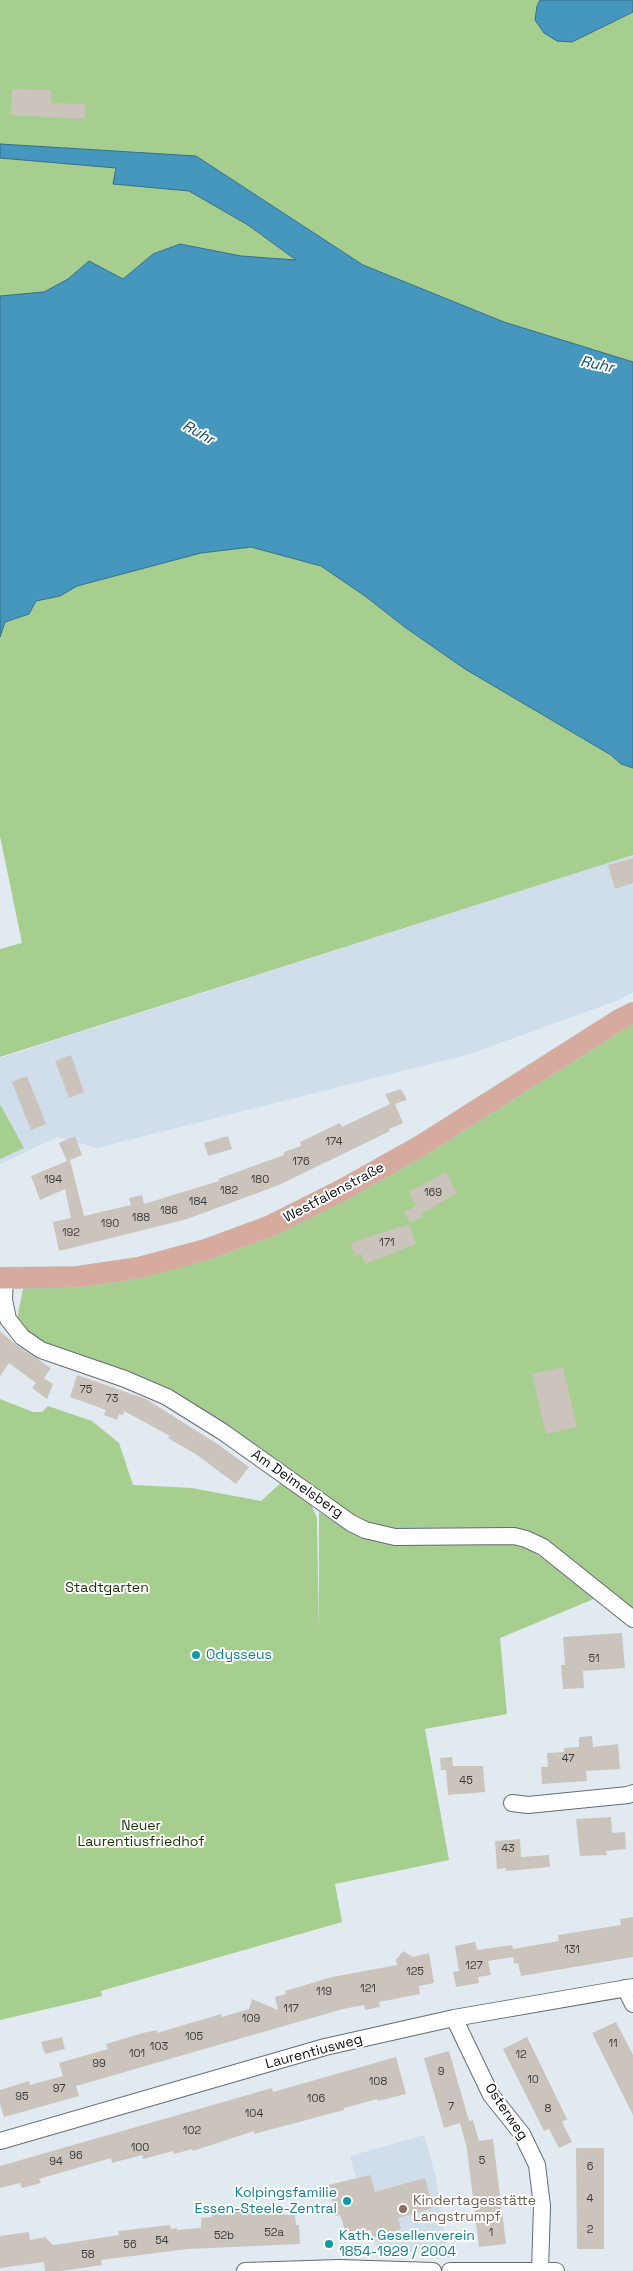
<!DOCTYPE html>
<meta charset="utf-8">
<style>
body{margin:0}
canvas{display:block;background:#e1eaf1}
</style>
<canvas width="633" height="2271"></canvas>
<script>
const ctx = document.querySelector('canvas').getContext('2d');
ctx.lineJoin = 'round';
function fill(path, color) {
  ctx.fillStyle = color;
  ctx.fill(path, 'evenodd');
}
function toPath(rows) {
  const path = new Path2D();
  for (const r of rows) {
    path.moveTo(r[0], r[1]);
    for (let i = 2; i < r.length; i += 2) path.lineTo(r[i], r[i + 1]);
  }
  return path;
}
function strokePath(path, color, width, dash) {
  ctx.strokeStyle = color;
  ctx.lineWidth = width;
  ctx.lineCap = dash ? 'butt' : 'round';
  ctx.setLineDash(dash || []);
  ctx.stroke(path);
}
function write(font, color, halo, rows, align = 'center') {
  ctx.font = font + ' "Space Grotesk",sans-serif';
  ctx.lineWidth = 4;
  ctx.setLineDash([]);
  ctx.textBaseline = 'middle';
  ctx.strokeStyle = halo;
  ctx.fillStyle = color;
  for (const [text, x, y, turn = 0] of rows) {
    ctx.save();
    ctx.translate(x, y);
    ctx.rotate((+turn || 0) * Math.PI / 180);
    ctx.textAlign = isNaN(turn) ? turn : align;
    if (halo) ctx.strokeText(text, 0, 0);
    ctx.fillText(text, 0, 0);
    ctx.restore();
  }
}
const built = toPath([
 [633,855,633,992,616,1001,470,1054,97,1148,57,1137,0,1164,0,1058],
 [424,2135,436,2177,448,2257,429,2252,377,2251,350,2156]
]);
const green = toPath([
 [0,0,540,0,537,6,572,42,633,12,633,362,504,322,363,265,196,156,0,144],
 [0,158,116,168,114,184,189,191,248,225,297,261,241,256,180,244,153,254,123,279,89,261,68,279,44,292,0,296],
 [251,547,321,566,365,596,406,628,465,669,611,755,621,764,633,768,633,855,0,1057,0,949,22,943,0,836,0,637,5,622,29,614,36,601,60,596,77,586,201,553],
 [633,1014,633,1617,545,1546,391,1530,359,1519,163,1388,113,1366,33,1343,17,1319,25,1279,77,1278,270,1227],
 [0,1104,24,1148,0,1159],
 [0,1399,33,1412,42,1412,48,1406,92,1421,119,1443,133,1485,192,1488,261,1501,285,1479,307,1495,317,1518,319,1635,319,1512,353,1533,510,1543,530,1550,601,1596,500,1638,507,1714,425,1729,449,1860,335,1884,342,1922,101,1991,102,1996,0,2020]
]);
const water = toPath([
 [540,0,633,0,633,12,572,42,557,41,544,33,535,20,537,6,540,0],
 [0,144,196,156,363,265,504,322,633,362,633,768,621,764,611,755,465,669,406,628,365,596,321,566,251,547,201,553,77,586,60,596,36,601,29,614,5,622,0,637,0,296,44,292,68,279,89,261,123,279,153,254,180,244,241,256,296,260,248,225,189,191,113,184,116,168,0,158,0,144]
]);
const building = toPath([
 [12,89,51,90,51,103,85,104,85,119,11,115],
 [633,858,633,883,615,889,608,865],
 [71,1055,84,1092,69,1098,55,1061],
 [27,1076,46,1124,31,1130,12,1082],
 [401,1089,407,1100,395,1104,403,1123,389,1129,390,1131,279,1185,187,1219,59,1251,53,1222,71,1218,65,1189,40,1200,31,1176,67,1161,59,1143,75,1136,82,1155,70,1160,84,1216,131,1205,129,1198,142,1195,144,1204,219,1181,218,1179,284,1155,284,1152,301,1146,300,1142,340,1123,342,1127,390,1104,385,1094],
 [228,1136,232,1149,208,1156,204,1143],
 [446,1172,457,1193,421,1214,422,1217,410,1223,404,1212,416,1206,409,1192],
 [409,1224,416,1244,365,1264,361,1254,355,1256,351,1243],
 [0,1331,16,1345,51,1368,44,1378,53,1384,47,1399,32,1388,36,1383,9,1363,0,1376],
 [563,1367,577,1427,546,1434,532,1374],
 [77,1375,146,1399,219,1445,249,1467,236,1484,197,1455,168,1438,170,1436,124,1411,123,1415,119,1414,117,1420,104,1415,106,1410,70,1397],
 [622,1633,625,1668,583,1671,584,1688,563,1689,561,1665,565,1665,563,1637],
 [592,1736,593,1747,618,1744,620,1769,586,1771,587,1781,542,1784,541,1767,548,1767,547,1753,564,1752,564,1748,579,1747,579,1737],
 [452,1757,453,1766,483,1766,485,1792,448,1795,446,1770,441,1770,440,1758],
 [611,1817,612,1833,625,1832,626,1849,606,1851,607,1855,580,1856,576,1819],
 [520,1839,521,1857,549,1855,550,1867,506,1871,506,1868,497,1869,495,1841],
 [633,1917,633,1957,521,1976,518,1963,514,1964,513,1957,488,1961,491,1975,478,1977,479,1983,456,1987,453,1972,459,1971,455,1946,475,1942,477,1950,512,1945,513,1949,559,1941,558,1935,621,1925,620,1919],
 [403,1951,413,1957,429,1953,434,1983,419,1986,420,1994,379,2002,380,2007,365,2010,364,2005,343,2009,76,2086,79,2096,4,2117,0,2104,0,2090,29,2081,30,2085,63,2076,59,2063,108,2049,106,2044,143,2033,157,2030,157,2033,221,2014,222,2017,249,2009,252,1999,278,2010,275,1997,286,1994,285,1991,332,1977,397,1965,396,1960],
 [616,2022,633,2055,633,2115,592,2033],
 [62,2037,65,2049,45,2054,41,2042],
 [527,2037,567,2119,562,2122,572,2142,559,2148,549,2129,544,2131,503,2049],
 [449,2051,469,2121,473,2120,479,2141,493,2139,506,2244,479,2247,467,2149,460,2123,444,2128,424,2058],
 [396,2057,406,2094,378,2101,377,2099,344,2108,344,2110,254,2134,254,2131,193,2151,192,2149,174,2154,173,2151,143,2159,142,2155,112,2163,111,2158,39,2179,41,2183,22,2188,20,2183,0,2188,0,2166,272,2088,273,2092],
 [576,2148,604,2148,604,2249,577,2249],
 [370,2175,375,2192,425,2178,433,2208,398,2218,401,2229,373,2238,371,2230,347,2237,340,2215,336,2216,328,2185],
 [284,2208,284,2215,295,2214,296,2225,299,2225,300,2244,188,2249,101,2260,102,2265,61,2271,45,2271,44,2262,0,2268,0,2236,29,2232,30,2240,45,2237,53,2245,61,2244,119,2235,118,2231,170,2225,171,2229,177,2228,177,2230,201,2228,201,2218,212,2217,212,2212]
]);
const minor = toPath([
 [5,1278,4,1300,8,1319,22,1337,41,1350,125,1379,167,1397,223,1432,351,1523,365,1530,395,1537,514,1536,526,1539,543,1547,633,1619],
 [512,1803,528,1805,628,1795,633,1793],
 [625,1988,633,2004],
 [454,2018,491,2095,522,2134,537,2165,542,2206,540,2271],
 [0,2141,325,2047,454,2018,633,1987],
 [245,2271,339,2268,433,2271],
 [450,2271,556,2271]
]);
const major = toPath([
 [0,1278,77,1277,138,1268,205,1250,270,1226,342,1190,422,1145,619,1020,633,1013]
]);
const markers = [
 [196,1655,5,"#0f9aa8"],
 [347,2201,5,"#0f9aa8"],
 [403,2209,5,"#8d6e63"],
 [329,2244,5,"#0f9aa8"]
];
const numberNames = [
 ["174",334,1142],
 ["176",301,1162],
 ["194",53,1180],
 ["180",260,1180],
 ["182",229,1191],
 ["169",433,1193],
 ["184",198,1202],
 ["186",169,1211],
 ["188",141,1218],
 ["190",110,1224],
 ["192",71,1233],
 ["171",387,1243],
 ["75",86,1390],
 ["73",112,1399],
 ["51",594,1659],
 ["47",568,1759],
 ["45",466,1781],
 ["43",508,1849],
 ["131",572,1950],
 ["127",474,1966],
 ["125",415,1972],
 ["121",368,1989],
 ["119",324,1992],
 ["117",291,2009],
 ["109",251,2019],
 ["105",194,2037],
 ["11",613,2044],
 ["103",159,2047],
 ["101",137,2054],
 ["12",521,2055],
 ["99",99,2064],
 ["9",441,2072],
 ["10",533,2080],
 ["108",378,2082],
 ["97",59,2089],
 ["95",22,2097],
 ["106",316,2099],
 ["7",451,2107],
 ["8",548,2109],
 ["104",254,2114],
 ["102",192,2131],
 ["100",140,2148],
 ["96",76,2156],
 ["5",482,2161],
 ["94",56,2162],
 ["6",590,2167],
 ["4",590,2199],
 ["2",590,2230],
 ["52a",274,2233],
 ["1",491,2233],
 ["52b",224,2236],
 ["54",162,2241],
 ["56",130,2245],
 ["58",88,2255]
];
const streetNames = [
 ["Westfalenstraße",334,1193,-28],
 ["Am Deimelsberg",297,1484,35],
 ["Laurentiusweg",314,2052,-15],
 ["Osterweg",506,2112,56]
];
const parkNames = [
 ["Stadtgarten",107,1588],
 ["Neuer",141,1826],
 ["Laurentiusfriedhof",141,1842]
];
const cultureNames = [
 ["Odysseus",206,1655],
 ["Kolpingsfamilie",337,2193,"right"],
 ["Essen-Steele-Zentral",337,2209,"right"],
 ["Kath. Gesellenverein",339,2236],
 ["1854-1929 / 2004",339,2252]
];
const educationNames = [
 ["Kindertagesstätte",413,2201],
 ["Langstrumpf",413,2217]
];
const waterNames = [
 ["Ruhr",597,365,12],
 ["Ruhr",198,433,29]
];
fill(built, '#cfdeea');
fill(green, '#a6ce8e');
fill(water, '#4597be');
strokePath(water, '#346e8a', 1);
fill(building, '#cbc4bc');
strokePath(minor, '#656d73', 18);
strokePath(major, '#c5c5c6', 22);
strokePath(minor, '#fff', 16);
strokePath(major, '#d6aa9d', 21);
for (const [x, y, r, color] of markers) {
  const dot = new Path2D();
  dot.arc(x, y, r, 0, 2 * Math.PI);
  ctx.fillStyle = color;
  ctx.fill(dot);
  strokePath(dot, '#fff', 2);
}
write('11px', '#3c3c3c', null, numberNames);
write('14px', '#0c0f11', '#fff', streetNames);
write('14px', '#1b3406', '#fff', parkNames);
write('14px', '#0d838f', '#fff', cultureNames, 'left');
write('14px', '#785e54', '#fff', educationNames, 'left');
write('italic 15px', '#094d69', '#fff', waterNames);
</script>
